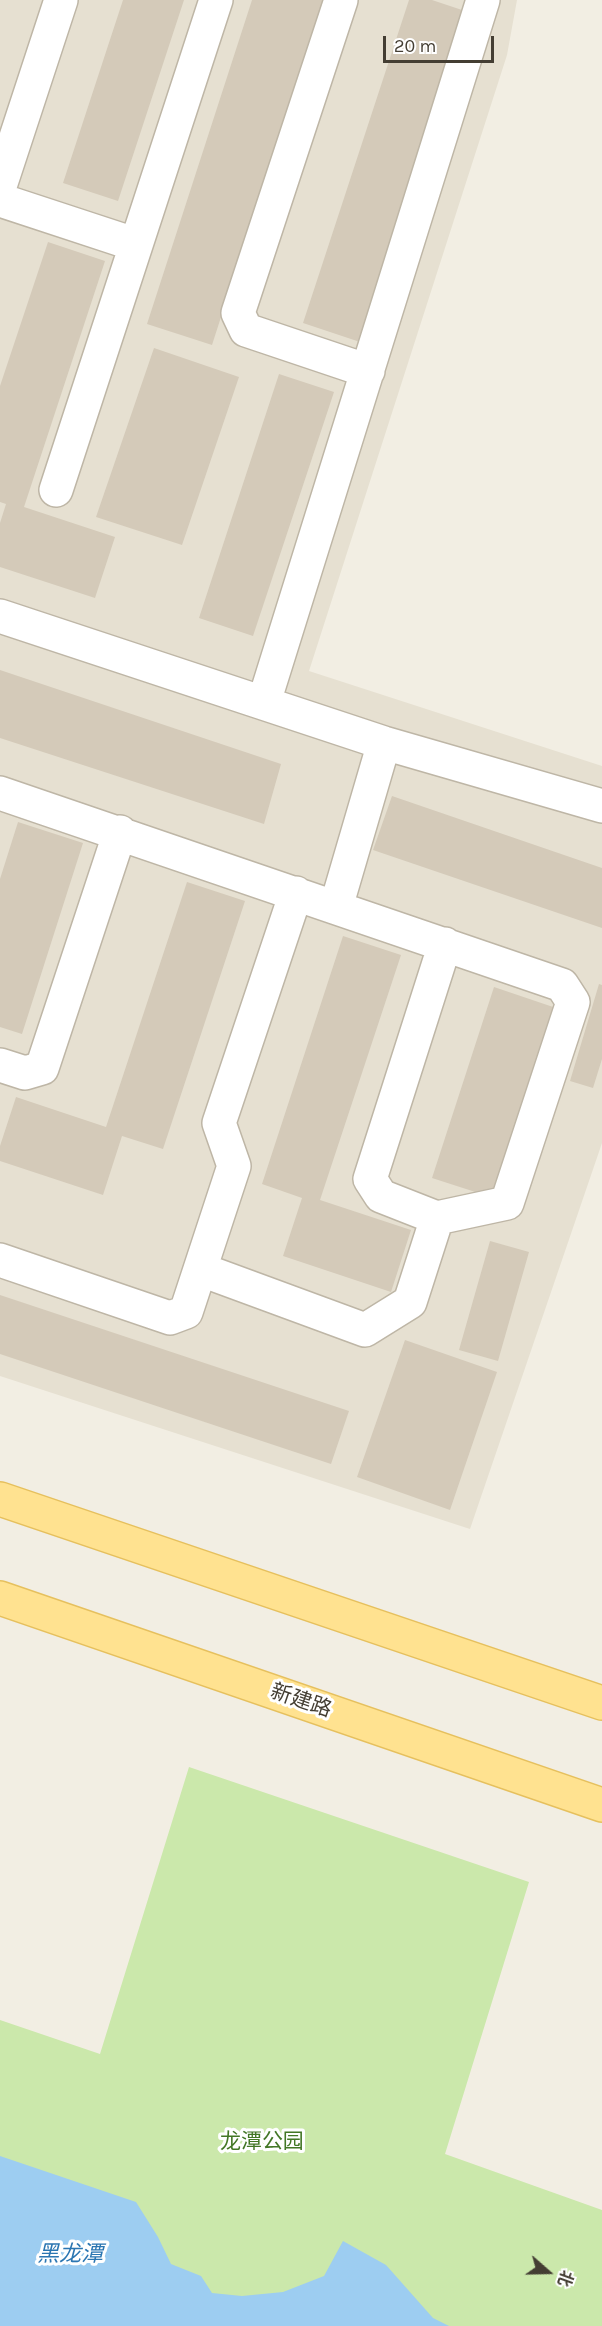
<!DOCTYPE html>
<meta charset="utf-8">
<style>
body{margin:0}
#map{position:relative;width:602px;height:2326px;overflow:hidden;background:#f2eee3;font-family:Karla,"Noto Sans SC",sans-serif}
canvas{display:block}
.north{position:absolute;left:518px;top:2242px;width:60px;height:60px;-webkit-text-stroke:4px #fff;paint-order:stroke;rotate:110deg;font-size:16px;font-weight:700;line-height:24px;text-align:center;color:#443e33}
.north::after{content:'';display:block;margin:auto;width:21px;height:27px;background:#443e33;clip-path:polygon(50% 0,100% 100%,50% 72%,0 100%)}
.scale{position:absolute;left:383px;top:36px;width:111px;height:27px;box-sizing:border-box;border:3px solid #443e33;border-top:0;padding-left:8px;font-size:18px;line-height:21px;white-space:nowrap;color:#443e33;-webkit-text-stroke:4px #fff;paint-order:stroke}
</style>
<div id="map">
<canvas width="602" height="2326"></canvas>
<div class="north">北</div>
<div class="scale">20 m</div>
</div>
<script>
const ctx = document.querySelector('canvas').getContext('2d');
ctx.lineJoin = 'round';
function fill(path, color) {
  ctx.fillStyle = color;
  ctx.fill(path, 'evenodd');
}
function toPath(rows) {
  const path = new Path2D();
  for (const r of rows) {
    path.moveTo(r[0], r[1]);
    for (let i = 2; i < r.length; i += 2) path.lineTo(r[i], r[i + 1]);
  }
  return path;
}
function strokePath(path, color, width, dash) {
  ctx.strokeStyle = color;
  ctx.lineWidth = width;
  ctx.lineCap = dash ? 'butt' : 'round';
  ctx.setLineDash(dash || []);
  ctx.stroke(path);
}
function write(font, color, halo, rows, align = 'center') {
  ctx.font = font + ' Karla,"Noto Sans SC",sans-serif';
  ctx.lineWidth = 6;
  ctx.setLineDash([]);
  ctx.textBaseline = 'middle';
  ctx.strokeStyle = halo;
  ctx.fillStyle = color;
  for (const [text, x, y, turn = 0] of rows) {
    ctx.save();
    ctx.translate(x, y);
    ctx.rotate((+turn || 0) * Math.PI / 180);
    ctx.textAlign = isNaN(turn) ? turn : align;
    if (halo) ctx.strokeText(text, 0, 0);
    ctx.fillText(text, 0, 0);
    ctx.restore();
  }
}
const residential = toPath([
 [0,0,517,0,507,55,309,671,602,766,602,1143,470,1529,0,1376]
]);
const green = toPath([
 [189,1767,529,1882,445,2154,602,2210,602,2326,0,2326,0,2020,100,2054]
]);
const water = toPath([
 [0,2156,136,2202,158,2237,171,2264,201,2276,212,2293,242,2296,283,2292,324,2276,343,2241,386,2265,433,2318,449,2326,0,2326]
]);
const building = toPath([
 [123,0,184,0,118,201,63,183],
 [252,0,323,0,212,345,147,324],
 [409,0,432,0,468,12,360,342,303,323],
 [48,242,105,261,24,507,115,537,95,598,0,567,0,523,6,504,0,502,0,386],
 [154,348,239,377,182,545,96,517],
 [279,374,334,392,253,636,199,618],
 [0,670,281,764,264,824,0,738],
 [392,796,602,868,602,928,373,850],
 [18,822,83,843,22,1034,0,1027,0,879],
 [187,882,245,901,163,1149,122,1136,103,1195,0,1161,0,1146,16,1097,106,1127],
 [343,936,401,955,320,1200,411,1230,391,1292,283,1256,302,1198,262,1184],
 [599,984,602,985,602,1059,593,1088,570,1081],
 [494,987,559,1009,497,1199,432,1178],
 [490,1241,529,1252,498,1361,459,1350],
 [0,1295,349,1411,331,1464,0,1354],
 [405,1340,497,1372,450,1510,357,1477]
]);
const minor = toPath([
 [341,0,238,313,246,330,368,371],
 [0,186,61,0],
 [0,200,134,244],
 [56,490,216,0],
 [0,616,384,743,602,806],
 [264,702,483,0],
 [0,793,562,985,573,1002,507,1203,437,1218,410,1302,365,1330,202,1270],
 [336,907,384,743],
 [0,1065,25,1073,42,1068,120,832],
 [437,1218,381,1196,370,1179,445,944],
 [0,1260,170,1318,186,1312,234,1166,219,1123,296,893]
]);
const major = toPath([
 [0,1499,602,1703],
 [0,1598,602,1805]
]);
const streetNames = [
 ["新建路",301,1701,19]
];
const parkNames = [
 ["龙潭公园",262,2142]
];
const waterNames = [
 ["黑龙潭",70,2255]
];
fill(residential, '#e6e0d1');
fill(green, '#cbe8ab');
fill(water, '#9dcdf1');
fill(building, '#d4cab9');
strokePath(minor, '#beb6a6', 36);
strokePath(major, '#e6c05e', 36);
strokePath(minor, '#fff', 33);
strokePath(major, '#ffe290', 33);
write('21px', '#443e33', '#fff', streetNames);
write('21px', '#437726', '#fff', parkNames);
write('italic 22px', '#2b76b2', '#fff', waterNames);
</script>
